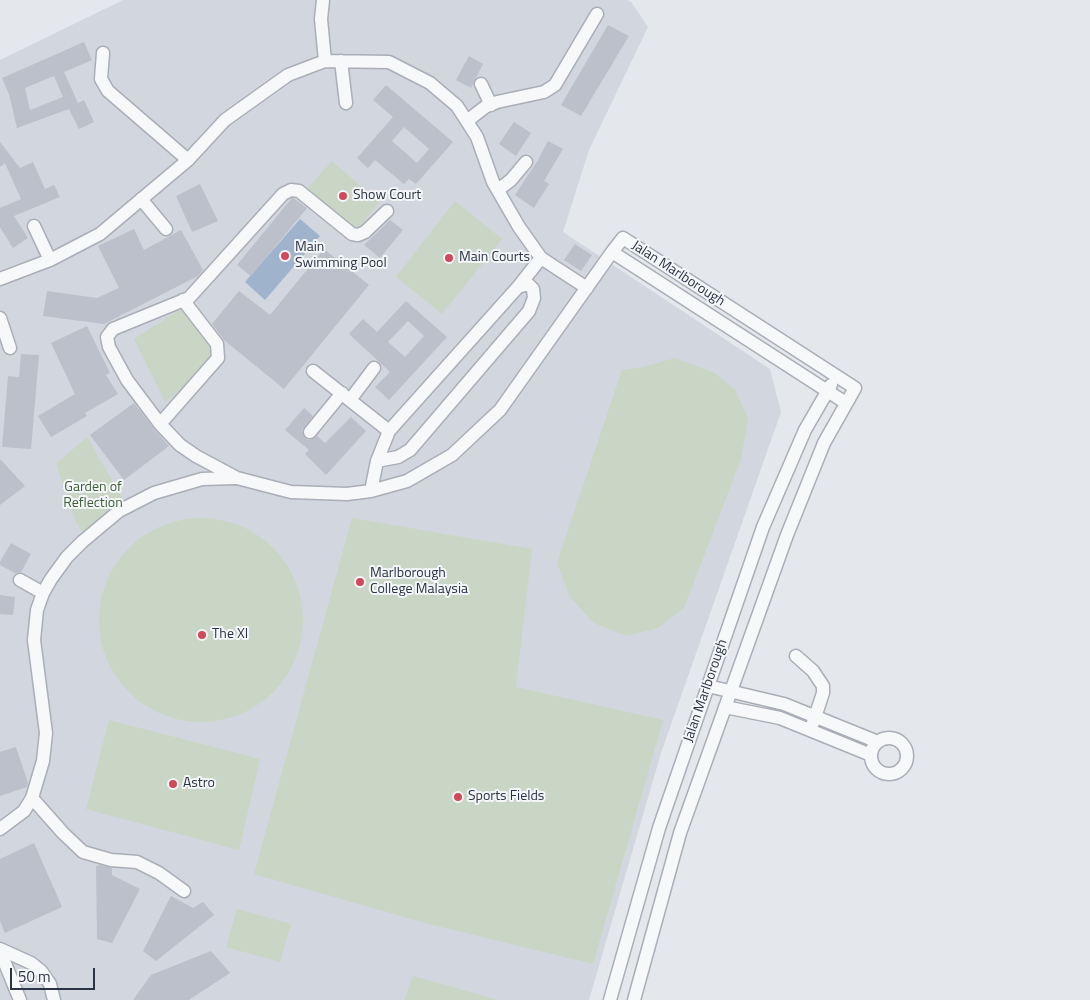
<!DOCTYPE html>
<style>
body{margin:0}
#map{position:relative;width:1090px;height:1000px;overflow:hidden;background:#e4e7ec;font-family:"Titillium Web",sans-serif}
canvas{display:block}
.scale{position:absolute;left:10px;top:968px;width:85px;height:22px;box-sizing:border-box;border:2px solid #2b3445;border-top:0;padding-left:6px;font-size:15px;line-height:18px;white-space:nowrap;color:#2b3445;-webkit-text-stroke:4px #f4f6f9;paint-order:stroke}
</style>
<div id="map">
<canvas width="1090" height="1000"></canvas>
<div class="scale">50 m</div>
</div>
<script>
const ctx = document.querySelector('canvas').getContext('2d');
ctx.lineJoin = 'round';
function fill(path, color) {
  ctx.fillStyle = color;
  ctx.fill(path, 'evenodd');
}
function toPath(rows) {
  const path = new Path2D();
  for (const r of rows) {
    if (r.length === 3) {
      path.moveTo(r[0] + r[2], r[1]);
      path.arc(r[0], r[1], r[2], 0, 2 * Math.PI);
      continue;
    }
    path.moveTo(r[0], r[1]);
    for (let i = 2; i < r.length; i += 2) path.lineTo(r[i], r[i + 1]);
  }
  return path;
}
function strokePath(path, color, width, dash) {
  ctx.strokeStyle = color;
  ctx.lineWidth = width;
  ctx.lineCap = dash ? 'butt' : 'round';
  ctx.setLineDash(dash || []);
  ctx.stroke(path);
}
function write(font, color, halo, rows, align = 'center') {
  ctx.font = font + ' "Titillium Web",sans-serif';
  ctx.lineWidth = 4;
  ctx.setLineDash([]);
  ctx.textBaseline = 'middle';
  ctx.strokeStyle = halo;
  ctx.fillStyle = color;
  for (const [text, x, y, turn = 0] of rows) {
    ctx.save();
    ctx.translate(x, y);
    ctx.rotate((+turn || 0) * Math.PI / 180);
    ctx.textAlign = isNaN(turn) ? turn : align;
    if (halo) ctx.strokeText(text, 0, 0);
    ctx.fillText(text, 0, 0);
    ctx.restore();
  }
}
const built = toPath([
 [123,0,627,0,632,3,648,27,589,150,563,232,770,369,781,412,661,753,589,1000,0,1000,0,60]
]);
const green = toPath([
 [332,161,379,202,357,230,306,190],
 [455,201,502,239,442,314,396,277],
 [187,305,222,356,165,402,134,339],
 [675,358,715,373,735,390,748,418,741,459,684,608,658,628,626,636,594,623,570,597,557,563,622,370,643,367],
 [87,437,125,503,84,535,76,522,56,464],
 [201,620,102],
 [352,518,532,549,516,687,663,720,593,964,429,924,254,874],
 [109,720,260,759,239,850,86,809],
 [237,909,291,924,280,962,226,947],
 [413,976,499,1000,404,1000]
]);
const water = toPath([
 [300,219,320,236,265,300,245,282]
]);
const building = toPath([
 [608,25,629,36,581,116,561,105],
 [84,42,92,60,64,72,78,103,84,100,94,122,79,129,69,109,17,128,9,94,2,78],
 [54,76,63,97,30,110,25,88],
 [469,56,483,64,471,88,456,80],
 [386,85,453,142,416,184,409,179,404,184,375,160,368,168,357,158,393,117,373,100],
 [404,127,429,149,417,163,392,141],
 [514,122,531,133,516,156,499,144],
 [548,141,563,149,544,181,549,184,534,208,515,195,538,160],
 [0,142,20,168,33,162,45,189,54,185,60,197,14,216,28,238,13,248,0,227,0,208,21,199,5,163,0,167],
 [200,184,218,221,192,232,176,196],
 [293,198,307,208,251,276,237,265,291,199],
 [390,220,403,230,380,258,364,245],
 [134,229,144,250,181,230,203,270,198,276,104,324,43,316,47,291,97,298,119,288,98,246],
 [575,244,592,255,581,271,564,260],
 [324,249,369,285,284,389,224,340,212,324,239,291,270,315],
 [406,301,447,337,389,400,375,387,390,372,349,334,363,319,377,332],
 [408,321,424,336,405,357,388,342],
 [87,326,110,373,106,375,118,394,85,413,87,416,51,437,38,416,75,394,51,343],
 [21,354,39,355,31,449,2,447,8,376,19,377],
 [134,403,154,429,169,446,124,480,90,435],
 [304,408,313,416,302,430,303,435,308,440,313,439,317,436,325,443,351,417,366,431,326,475,305,454,309,450,285,430],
 [0,459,25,486,0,505],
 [11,543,31,554,21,572,15,573,0,565,0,562],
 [0,595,15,597,13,615,0,614],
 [16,747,28,783,27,787,0,796,0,752],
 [34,843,62,907,5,933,0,921,0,859],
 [100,865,112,868,112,875,140,889,112,943,97,939,96,866],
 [171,896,193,908,203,902,214,915,156,961,143,951],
 [211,951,230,973,189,1000,133,1000,151,975]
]);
const minor = toPath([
 [323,0,321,19,325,61],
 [103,53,101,79,108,91,188,160],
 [341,61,346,103],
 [481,84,491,105],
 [467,121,485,107,497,102,544,92,555,85,597,14],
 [498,190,511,180,526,162],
 [141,199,166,229],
 [387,211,365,232,358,235,352,234,299,191,291,190,283,194,189,298,113,329,107,337,109,347,127,380,160,424,180,445,196,456,237,478,291,492,347,494,371,491,407,481,452,455,500,410,612,252],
 [34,226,50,260],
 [0,279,50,260,100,234,188,160,225,120,288,75,325,61,389,62,430,83,457,106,477,137,493,182,519,227,541,258,587,288],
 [0,318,10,348],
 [313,371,389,431],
 [350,400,374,368],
 [160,424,218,358,217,344,183,300],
 [310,432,342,393],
 [377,461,398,457,410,450,529,311,534,298,533,289,528,284,518,287],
 [371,491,377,461,389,431,518,287,541,258],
 [20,580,43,593],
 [796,656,813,671,823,686,823,693,813,723],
 [708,686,784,704,878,742],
 [725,707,780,718,871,755],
 [889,756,18],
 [32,798,63,833,83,852,111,860,137,862,159,873,184,891],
 [0,829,24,811,32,798,43,761,46,733,34,640,37,610,43,593,51,579,67,557,82,542,119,511,154,493,202,479,236,478],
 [0,949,31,963,41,971,50,984,54,1000],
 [0,951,20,1000],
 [610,1000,659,828,763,527,805,430,831,385],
 [634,1000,680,833,787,535,824,443,855,388,623,238,612,252,846,403]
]);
const markers = [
 [343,196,5,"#d1495b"],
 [285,256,5,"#d1495b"],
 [449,258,5,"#d1495b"],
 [360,582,5,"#d1495b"],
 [202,635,5,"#d1495b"],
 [173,784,5,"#d1495b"],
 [458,797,5,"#d1495b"]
];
const poiNames = [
 ["Show Court",353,196],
 ["Main",295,248],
 ["Swimming Pool",295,264],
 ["Main Courts",459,258],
 ["Marlborough",370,574],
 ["College Malaysia",370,590],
 ["The XI",212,635],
 ["Astro",183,784],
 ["Sports Fields",468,797]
];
const streetNames = [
 ["Jalan Marlborough",678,274,33],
 ["Jalan Marlborough",706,691,-71]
];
const parkNames = [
 ["Garden of",93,488],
 ["Reflection",93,504]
];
fill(built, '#d2d6de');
fill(green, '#c9d6c5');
fill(water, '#9fb4cc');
fill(building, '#bbc0ca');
strokePath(minor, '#a9aeb7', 15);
strokePath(minor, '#f7f8fa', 12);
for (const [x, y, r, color] of markers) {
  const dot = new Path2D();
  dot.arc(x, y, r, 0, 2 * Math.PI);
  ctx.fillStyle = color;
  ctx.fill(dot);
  strokePath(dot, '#f4f6f9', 2);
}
write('14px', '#2b3445', '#f4f6f9', poiNames, 'left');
write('14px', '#2b3445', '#f4f6f9', streetNames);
write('14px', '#3f6138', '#f4f6f9', parkNames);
</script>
